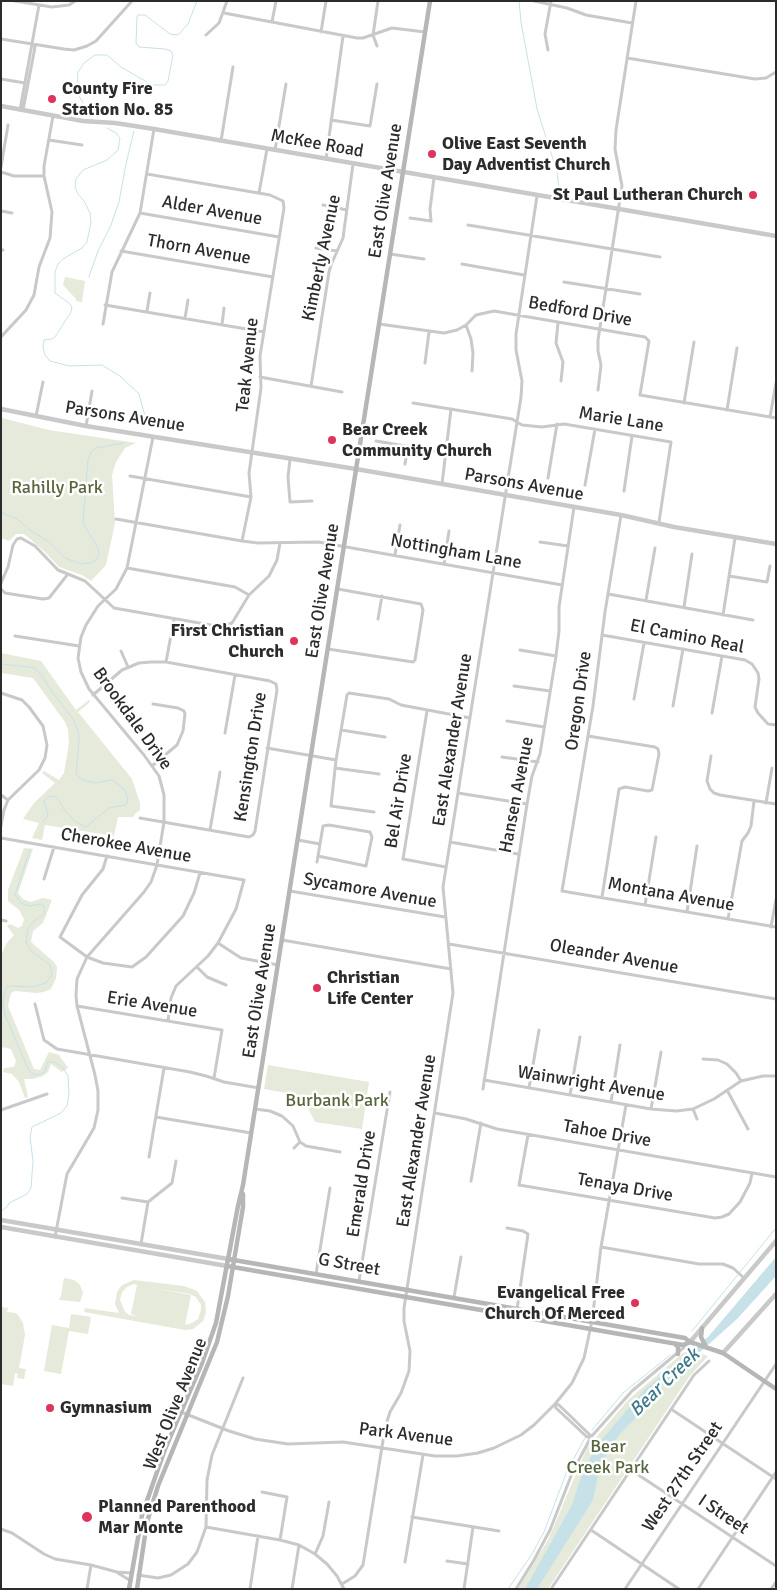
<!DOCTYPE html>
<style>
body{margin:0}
#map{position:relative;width:777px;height:1590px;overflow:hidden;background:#fff;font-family:Signika,sans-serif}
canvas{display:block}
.frame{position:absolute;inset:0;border:2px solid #2c2c2c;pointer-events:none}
</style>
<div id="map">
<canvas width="777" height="1590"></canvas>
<div class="frame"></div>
</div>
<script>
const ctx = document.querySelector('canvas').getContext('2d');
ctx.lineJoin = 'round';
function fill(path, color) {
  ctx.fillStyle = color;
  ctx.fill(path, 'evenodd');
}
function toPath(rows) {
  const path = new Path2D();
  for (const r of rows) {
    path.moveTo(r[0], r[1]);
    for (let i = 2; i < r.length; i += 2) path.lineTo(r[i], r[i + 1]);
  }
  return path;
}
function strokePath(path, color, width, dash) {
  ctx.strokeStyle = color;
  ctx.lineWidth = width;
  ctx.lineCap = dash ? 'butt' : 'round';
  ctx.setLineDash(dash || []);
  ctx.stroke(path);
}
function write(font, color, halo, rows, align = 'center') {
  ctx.font = font + ' Signika,sans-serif';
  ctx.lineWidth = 5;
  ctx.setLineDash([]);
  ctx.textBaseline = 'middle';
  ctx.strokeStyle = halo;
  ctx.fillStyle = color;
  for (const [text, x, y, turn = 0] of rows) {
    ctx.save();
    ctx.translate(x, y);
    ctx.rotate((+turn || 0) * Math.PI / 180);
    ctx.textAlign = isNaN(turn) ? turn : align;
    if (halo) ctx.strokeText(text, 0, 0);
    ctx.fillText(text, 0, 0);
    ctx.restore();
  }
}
const green = toPath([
 [65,277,85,281,82,302,76,301,76,299,63,285],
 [2,418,49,430,136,443,125,448,116,462,112,475,115,523,106,565,91,581,82,575,59,567,44,551,24,534,16,534,9,541,1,538],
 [1,653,41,661,76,710,89,700,90,702,78,712,132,779,140,803,140,810,135,814,133,817,118,817,114,836,45,825,42,840,32,838,39,823,23,819,34,803,55,783,42,773,44,771,59,780,64,773,69,743,68,729,65,722,33,678,1,673],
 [24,848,33,849,18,893,23,899,31,902,43,898,52,900,43,923,33,931,31,942,54,962,57,967,56,978,51,989,44,992,37,993,15,991,11,993,8,1006,34,1069,40,1070,49,1052,59,1055,68,1068,62,1072,51,1064,48,1072,43,1076,33,1079,24,1079,28,1097,25,1098,19,1082,12,1074,3,1072,4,1068,14,1067,16,1061,11,1049,1,1047,1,956,6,944,14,935,7,926,10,924,18,928,22,926,24,919,19,910,8,901,8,890],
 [268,1065,369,1082,362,1129,315,1122,305,1102,287,1093,264,1089],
 [64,1278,74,1280,80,1285,83,1293,80,1302,59,1300,61,1296],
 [134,1280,184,1286,197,1291,205,1302,206,1312,203,1321,193,1329,185,1330,84,1312,85,1308,119,1313,115,1304,117,1292,122,1285],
 [134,1284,137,1285,131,1314,137,1316,129,1315,125,1312,120,1300,122,1292,127,1287],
 [152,1288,190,1294,196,1297,201,1305,201,1310,198,1319,192,1323,185,1325,191,1295],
 [1,1307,8,1308,7,1312,16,1313,18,1315,23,1323,25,1335,19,1368,26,1369,24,1379,17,1378,18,1374,15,1373,13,1386,1,1384],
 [71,1314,91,1317,88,1334,69,1331,61,1374,44,1371,52,1325,69,1328],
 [690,1350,708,1356,689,1377,548,1589,518,1589,548,1540,587,1448,629,1399,683,1353]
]);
const water = toPath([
 [776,1257,776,1276,737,1319,661,1387,641,1412,619,1435,600,1466,593,1500,537,1589,525,1589,572,1505,583,1471,598,1444,645,1389,708,1337]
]);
const stream = toPath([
 [519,1,521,22,537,109,557,172,560,197],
 [91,115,77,93,78,72,84,63,95,55,107,55,121,67,152,85,165,85,168,81,173,55,171,51,165,49,139,47,136,43,137,17,138,15,145,15,170,34,178,35,188,24,197,1],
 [107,128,116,133,120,138,118,150,107,160,83,170,76,179,75,187,78,194,84,201,90,213,91,222,87,242,82,248,63,259,58,264,55,272,55,293,69,303,72,307,71,312,55,337,52,339,44,340,43,347,45,355,50,361,69,366,102,365,120,376,139,394,146,420,144,427],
 [89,277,98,251,111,225,119,202,126,164,134,131],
 [1,512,17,519,30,530,49,542,65,558,81,564,91,563,97,559,99,555,98,548,83,523,88,460,91,452,96,448,124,443],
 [1,664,29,667,34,668,40,673,53,693,73,719,78,730,79,739,76,774,83,780,95,783,112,780,125,790,128,799,126,805,109,808,86,827,77,823,65,811,57,797,49,796,44,801,48,815,43,822],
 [1,1211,7,1207,9,1203,27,1194,31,1188,33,1161,30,1137,32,1127,61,1113,67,1106,69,1094,68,1076,63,1068,54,1062,48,1062,44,1073,35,1075,29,1071,5,1015,3,1002,5,990,7,986,33,987,46,983,52,975,50,965,31,951,26,942,28,928,34,921,44,914,44,906,40,904,29,906,21,903,15,895,30,849],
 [692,1331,776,1228],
 [592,1430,623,1393,670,1355],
 [508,1589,532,1554,544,1532,567,1471,585,1438]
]);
const minor = toPath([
 [15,1,52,7,69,5,75,1],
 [534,1,567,8,586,15,632,23],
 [224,13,357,38,363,38,392,28,425,32],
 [272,22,276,1],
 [321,32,326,1],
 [206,35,219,23,227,1],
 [1,39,64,49,74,50,87,46,96,41,132,1],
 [377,46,373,35,378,1],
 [548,50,545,34,551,1],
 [627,58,755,79,766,78,776,72],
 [1,79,25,83],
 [20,110,39,5],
 [23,110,35,47,33,45],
 [331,120,370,126,377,84],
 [49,140,82,145],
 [221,141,233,67],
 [275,150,286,84],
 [326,159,343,36],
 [1,167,8,125],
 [1,172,14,176,44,176],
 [147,174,270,195,283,201,284,208,260,356,261,388,249,473,251,497,242,541],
 [259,193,267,149],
 [323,205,347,210],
 [1,211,12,213],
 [140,213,279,237],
 [410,218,431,221,430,209,434,178],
 [468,225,660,257],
 [316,248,337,251],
 [1,249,3,250],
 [121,251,273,277],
 [390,254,424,259],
 [462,264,524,275],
 [564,282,640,294],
 [105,305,264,332],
 [147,311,150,293],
 [185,318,188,300],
 [558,323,556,343,563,362,561,381],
 [103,324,112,272,140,213,154,129],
 [379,324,444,333,457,330,466,325,476,315,494,311,645,337,649,341,640,395,776,418],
 [222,325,224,308],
 [466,325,471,339,473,353,472,371],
 [1,337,26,310,34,295,39,267,50,238,52,212,44,176,44,166,53,116],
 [425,363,429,332],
 [260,377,342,392],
 [311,386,329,272,331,265,343,238,353,164],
 [598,390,601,365,598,351,598,340,622,186,615,149,616,130,636,1],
 [413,403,512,419,522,425,542,427,564,424,671,442,659,522],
 [684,403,694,342],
 [727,410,737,348],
 [36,416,43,382],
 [770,417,776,383],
 [86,426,92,391],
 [376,441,446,453],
 [290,459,288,477,290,502,312,501],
 [405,464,408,446],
 [130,476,251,497],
 [548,478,557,424],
 [442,484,451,409],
 [585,485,595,429],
 [624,491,632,436],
 [621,515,605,612,593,706,562,891,776,927],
 [116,519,242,541,258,543,318,542,562,585],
 [540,542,568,546],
 [395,555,400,525],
 [444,564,449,531],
 [127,568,235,587,249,595],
 [729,576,767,582,770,566],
 [1,583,8,567,13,545,17,539,21,538,35,546,58,570,85,581,114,608,222,627,232,623,249,595,269,576,277,560,280,543],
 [1,589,5,593,43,599,49,598,68,574],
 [608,594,753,620],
 [646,600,655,548],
 [684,607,692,554],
 [723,615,735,538],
 [378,619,382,596],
 [602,635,745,660,752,664,758,673,759,679,755,707,758,713,768,724,776,725],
 [15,636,79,646],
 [328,649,413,662,415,660,423,610,421,604,338,589],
 [520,650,556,656],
 [121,651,128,667],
 [166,662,174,619],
 [514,686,550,691],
 [1,693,22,700,29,707,43,726,47,745,45,758,39,770,8,800,4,810,1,826],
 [93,695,122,670,139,663,151,662,166,662,270,681,276,684,277,690,255,831,253,835,249,837,140,818],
 [634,699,644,643],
 [673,706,683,649],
 [427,711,403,859,446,867],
 [712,713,722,656],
 [507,721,544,727],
 [341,730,385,737],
 [225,733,235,675],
 [588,736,655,747,658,749,659,754,652,790,648,791,625,787,619,789,602,897],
 [267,748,336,760],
 [711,756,707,781,710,789,714,793,720,795,776,804],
 [502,757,538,762],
 [152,766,177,745,183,731,185,714,184,711,178,708,153,704],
 [335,768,379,774],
 [458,793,527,804],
 [1,795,8,800],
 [766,803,772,768],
 [374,812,331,806,336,760,347,695,349,693,389,699,401,705,470,718],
 [210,830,220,772],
 [1,838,244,880,236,909,218,943,208,956,176,986,171,998,168,1021],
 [298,840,320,844],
 [450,842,518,854],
 [107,856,103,869,82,895,60,937,87,957,103,963,132,967,146,957,183,916,194,893,200,873],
 [317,862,323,826,329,825,370,832,372,837,366,866,318,856],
 [44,879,54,847],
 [290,891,445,917],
 [645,905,656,837],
 [687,912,697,846],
 [728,919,742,841,748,833,751,826,754,801],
 [1,920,6,921],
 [771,927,776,899],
 [282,940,451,969],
 [218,943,241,958,278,965],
 [449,944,776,999],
 [197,967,207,977,226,985],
 [35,1004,44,1040,57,1049,190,1072,206,1076,224,1082,259,1088],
 [77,1006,222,1030,214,1078],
 [703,1059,718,1060,727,1064,736,1073,741,1081],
 [484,1080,651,1109,676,1111,693,1109,714,1099,741,1081,763,1076,776,1076],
 [529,1088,539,1030],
 [483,1089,527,804,532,776,540,754,556,656,559,631,559,607,574,507],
 [727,1090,748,1129],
 [570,1095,580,1037],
 [611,1102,620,1045],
 [255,1109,270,1111,282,1116,293,1126,300,1142,306,1146,340,1152],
 [651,1109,661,1052],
 [693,1109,697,1119],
 [1,1110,47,1094],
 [435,1113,466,1119,497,1129,776,1177],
 [156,1117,251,1133],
 [528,1135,519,1185,715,1218,722,1217,729,1214,740,1202,750,1183,752,1173],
 [294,1148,300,1142],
 [149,1157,164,1068],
 [471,1181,481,1123],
 [122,1198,148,1202,172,1183,176,1161],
 [507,1228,523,1231,528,1234,516,1316],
 [55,1237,67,1174,94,1128,98,1110,98,1091,95,1075,77,1006,76,995,77,979,87,957,144,892,151,882,157,865,164,822,164,795,159,776,144,755,89,689,81,672,78,658,81,637,86,625,98,606,116,589,127,568,153,437],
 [141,1244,148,1202],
 [601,1247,699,1264,723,1264,733,1268,744,1278],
 [316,1274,330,1188],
 [359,1281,390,1092],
 [454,1297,461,1257],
 [555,1404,559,1405,591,1436],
 [555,1406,556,1408,587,1437,591,1437],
 [671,1409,776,1479],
 [181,1412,229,1431,255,1439,288,1444,343,1442,435,1456,457,1456,478,1453,494,1448,521,1435,534,1425,555,1404,572,1383,584,1358,592,1321,601,1247,626,1105],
 [631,1470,776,1566],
 [262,1492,287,1497,280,1540],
 [412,1517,499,1531],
 [206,1527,280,1540,299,1545,315,1554,327,1564,337,1576,344,1589],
 [1,1529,12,1533,44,1554,55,1559,91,1565,117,1572,132,1573],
 [591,1530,679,1589],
 [315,1554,323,1536,329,1502],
 [447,1561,468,1564],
 [405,1562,423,1455],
 [118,1573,131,1581],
 [138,1575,158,1578,171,1575,188,1564,197,1552,206,1527,207,1480,212,1455,243,1378],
 [342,1584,355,1576,363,1565,385,1428,390,1412,401,1393,409,1371,410,1351,404,1321,404,1308,453,993,443,887,521,397,522,381,516,350,516,334,537,196],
 [87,1589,91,1565],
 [250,1589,258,1536],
 [292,1589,299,1545],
 [464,1589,473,1527],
 [516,1589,534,1560,550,1530,573,1471,591,1437,632,1391,688,1344],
 [551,1589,694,1375,709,1361],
 [625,1589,776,1364],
 [698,1589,776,1472],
 [771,1589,776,1582]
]);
const tertiary = toPath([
 [1,106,83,121,115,123,154,129,776,236],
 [1,409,86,426,356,469,621,515,674,527,776,544],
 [1,1220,228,1259],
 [1,1227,227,1266],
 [690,1342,776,1241],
 [723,1353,776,1294]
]);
const secondary = toPath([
 [228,1259,685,1338,690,1342,723,1353,776,1389],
 [227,1266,683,1345,690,1342],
 [702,1328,701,1337,705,1345],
 [675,1344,678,1347,678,1354],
 [129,1589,142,1515,165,1449,202,1363,216,1323,238,1206,243,1185,430,1],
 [137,1589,147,1522,158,1486,217,1342,228,1296,243,1207,243,1194]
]);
const markers = [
 [52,99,5,"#de345b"],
 [432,154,5,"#de345b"],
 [753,195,5,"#de345b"],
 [332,440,5,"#de345b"],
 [294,641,5,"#de345b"],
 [317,988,5,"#de345b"],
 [635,1303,5,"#de345b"],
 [50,1408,5,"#de345b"],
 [87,1517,6,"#de345b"]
];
const poiNames = [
 ["County Fire",62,89],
 ["Station No. 85",62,110],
 ["Olive East Seventh",442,144],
 ["Day Adventist Church",442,165],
 ["St Paul Lutheran Church",743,195,"right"],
 ["Bear Creek",342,430],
 ["Community Church",342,451],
 ["First Christian",284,631,"right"],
 ["Church",284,652,"right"],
 ["Christian",327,978],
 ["Life Center",327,999],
 ["Evangelical Free",625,1293,"right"],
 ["Church Of Merced",625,1314,"right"],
 ["Gymnasium",60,1408],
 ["Planned Parenthood",98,1507],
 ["Mar Monte",98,1528]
];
const streetNames = [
 ["McKee Road",317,144,10],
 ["East Olive Avenue",386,191,-81],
 ["Alder Avenue",212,211,10],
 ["Thorn Avenue",199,250,10],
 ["Kimberly Avenue",322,258,-78],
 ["Bedford Drive",580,312,10],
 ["Teak Avenue",248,365,-84],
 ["Parsons Avenue",125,417,9],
 ["Marie Lane",621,420,9],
 ["Parsons Avenue",524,485,10],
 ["Nottingham Lane",456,552,10],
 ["East Olive Avenue",323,591,-81],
 ["El Camino Real",687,637,11],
 ["Oregon Drive",579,701,-82],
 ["Brookdale Drive",132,719,54],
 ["East Alexander Avenue",453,740,-81],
 ["Kensington Drive",251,757,-81],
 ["Hansen Avenue",517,795,-79],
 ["Bel Air Drive",399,801,-81],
 ["Cherokee Avenue",126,846,10],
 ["Sycamore Avenue",370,891,10],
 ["Montana Avenue",671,895,10],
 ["Oleander Avenue",614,957,10],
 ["East Olive Avenue",260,991,-81],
 ["Erie Avenue",152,1005,9],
 ["Wainwright Avenue",591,1084,9],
 ["Tahoe Drive",607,1134,10],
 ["East Alexander Avenue",417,1141,-81],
 ["Emerald Drive",362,1184,-81],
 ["Tenaya Drive",625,1188,10],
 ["G Street",349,1265,10],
 ["West Olive Avenue",176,1404,-68],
 ["Park Avenue",406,1435,7],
 ["West 27th Street",683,1477,-56],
 ["I Street",723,1515,34]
];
const parkNames = [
 ["Rahilly Park",57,488],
 ["Burbank Park",337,1101],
 ["Bear",608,1447],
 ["Creek Park",608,1468]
];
const waterNames = [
 ["Bear Creek",665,1383,-44]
];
fill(green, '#e5eada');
fill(water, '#c7e1e9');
strokePath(stream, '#c7e1e9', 1);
strokePath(minor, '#c9c9c9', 3);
strokePath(tertiary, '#c9c9c9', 4.5);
strokePath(secondary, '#b6b6b6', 4.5);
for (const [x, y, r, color] of markers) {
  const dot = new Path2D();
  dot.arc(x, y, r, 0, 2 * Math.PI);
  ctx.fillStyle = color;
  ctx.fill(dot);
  strokePath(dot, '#fff', 2);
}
write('bold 18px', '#2c2c2c', '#fff', poiNames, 'left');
write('18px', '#2c2c2c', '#fff', streetNames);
write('18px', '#56663c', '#fff', parkNames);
write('italic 19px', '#3e798b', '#fff', waterNames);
</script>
